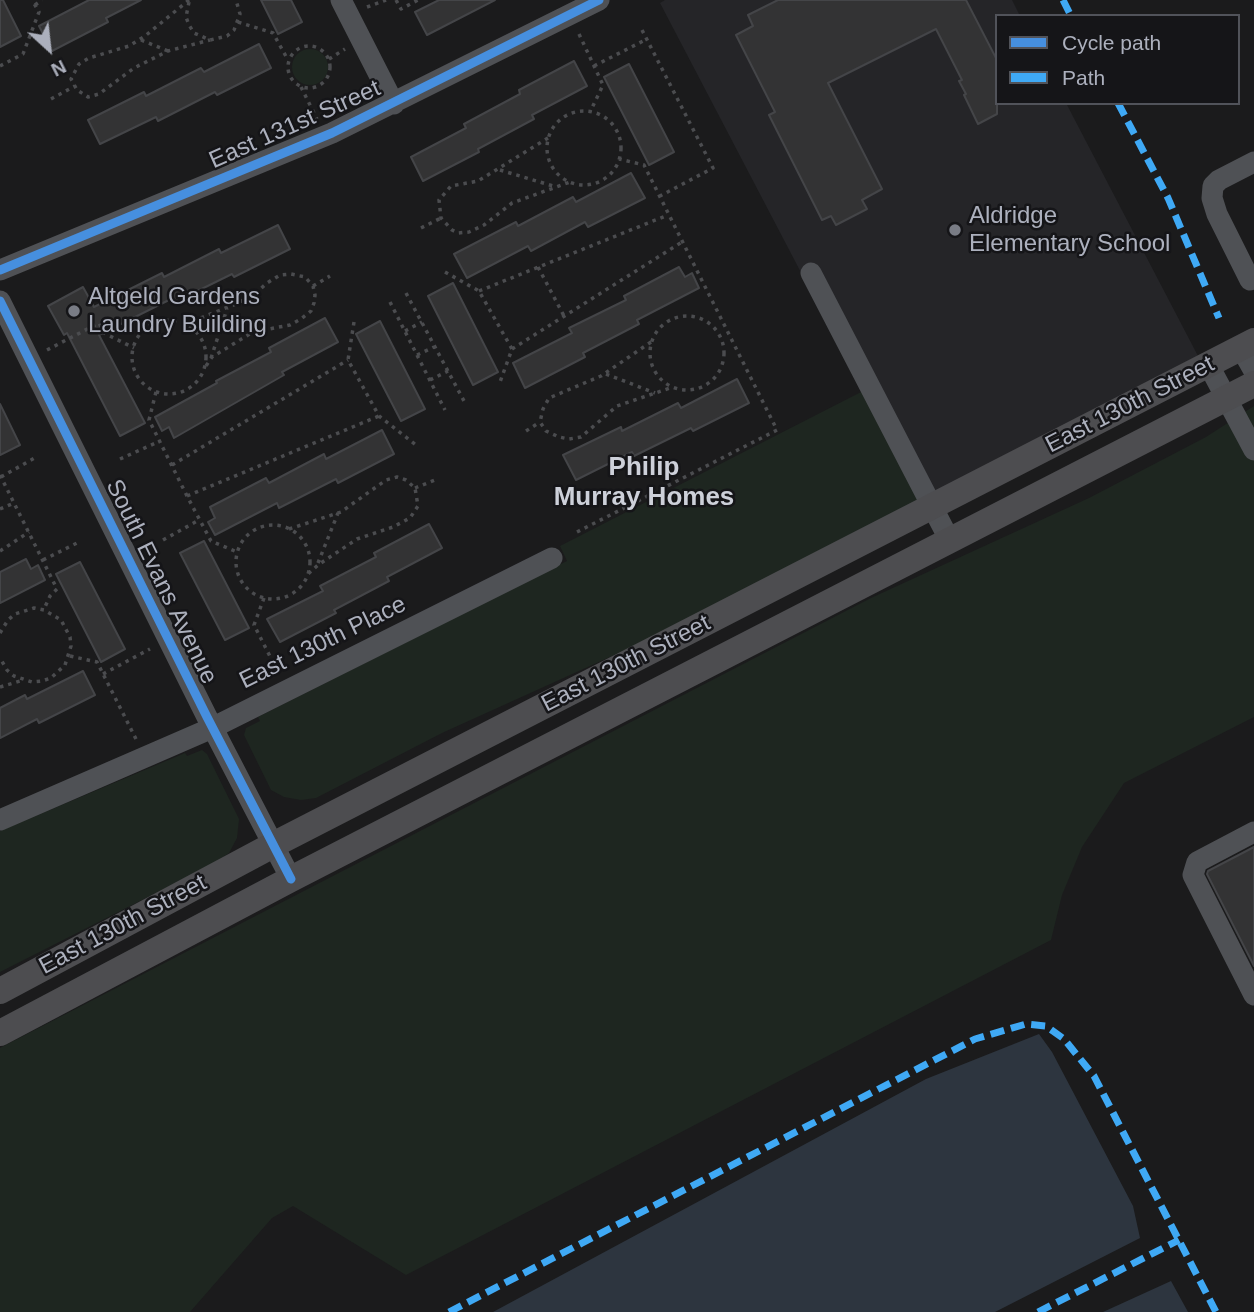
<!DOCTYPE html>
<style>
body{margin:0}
#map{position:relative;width:1254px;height:1312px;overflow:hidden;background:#1b1b1c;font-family:Arial,sans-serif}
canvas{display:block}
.legend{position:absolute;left:995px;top:14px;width:245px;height:91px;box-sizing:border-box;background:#151518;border:2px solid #51535a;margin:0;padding:9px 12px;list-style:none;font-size:21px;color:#acb0bd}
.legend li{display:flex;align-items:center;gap:14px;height:35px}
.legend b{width:35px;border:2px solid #51535a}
.north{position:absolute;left:14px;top:14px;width:70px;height:70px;-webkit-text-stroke:5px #151518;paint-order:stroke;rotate:153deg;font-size:19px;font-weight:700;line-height:28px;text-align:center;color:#acb0bd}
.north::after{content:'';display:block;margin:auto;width:24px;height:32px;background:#acb0bd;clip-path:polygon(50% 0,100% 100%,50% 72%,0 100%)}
</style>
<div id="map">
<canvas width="1254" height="1312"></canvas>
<ul class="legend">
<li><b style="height:9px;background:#468fdf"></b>Cycle path</li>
<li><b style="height:9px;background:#3fa9f5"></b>Path</li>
</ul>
<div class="north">N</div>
</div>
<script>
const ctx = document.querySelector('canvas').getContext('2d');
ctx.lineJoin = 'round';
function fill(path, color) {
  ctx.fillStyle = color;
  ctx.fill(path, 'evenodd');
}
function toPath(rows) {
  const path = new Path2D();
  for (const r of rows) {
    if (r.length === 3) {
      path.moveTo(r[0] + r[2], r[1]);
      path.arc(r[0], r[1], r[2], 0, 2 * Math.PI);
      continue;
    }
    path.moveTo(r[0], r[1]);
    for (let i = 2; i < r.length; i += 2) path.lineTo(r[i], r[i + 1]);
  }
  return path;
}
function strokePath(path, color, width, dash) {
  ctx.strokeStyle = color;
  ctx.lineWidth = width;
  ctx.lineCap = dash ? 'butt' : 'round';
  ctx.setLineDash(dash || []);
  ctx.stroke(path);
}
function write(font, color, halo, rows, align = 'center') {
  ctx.font = font + ' Arial,sans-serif';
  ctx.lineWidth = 5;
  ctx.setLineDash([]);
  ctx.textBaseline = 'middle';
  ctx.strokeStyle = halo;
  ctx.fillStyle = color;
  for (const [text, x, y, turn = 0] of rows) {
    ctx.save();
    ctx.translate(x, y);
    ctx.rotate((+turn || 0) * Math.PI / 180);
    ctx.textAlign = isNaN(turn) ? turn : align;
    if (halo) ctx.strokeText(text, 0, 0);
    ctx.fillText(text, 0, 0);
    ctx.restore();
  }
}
const built = toPath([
 [665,0,1012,0,1020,16,997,16,997,103,1066,103,1198,356,920,500,660,3]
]);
const green = toPath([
 [310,67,18],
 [863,391,920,500,665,632,442,733,316,798,301,800,284,797,271,790,244,735,246,728,260,721,258,717,567,561,560,546],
 [1254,406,1254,717,1124,783,1082,847,1062,895,1051,940,406,1275,293,1206,272,1218,190,1312,0,1312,0,1048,871,598,1089,498,1206,437],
 [202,750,207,754,239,819,237,838,229,853,213,864,0,972,0,831,185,753,187,756]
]);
const water = toPath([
 [1039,1034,1052,1052,1133,1206,1140,1238,995,1312,493,1312,926,1079],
 [1171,1281,1188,1312,1103,1312]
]);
const building = toPath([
 [0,0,3,0,21,36,0,47,0,0],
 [89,0,141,0,106,18,108,22,52,51,39,26,89,0],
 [261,0,291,0,302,22,278,34,261,0],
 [439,0,495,0,427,35,415,12,439,0],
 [778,0,966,0,997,60,997,114,978,124,964,95,966,94,959,81,962,80,936,29,828,83,882,189,862,200,867,209,836,225,831,216,822,220,769,115,775,112,736,35,753,26,748,15,778,0],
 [259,44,271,68,217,95,215,92,158,121,156,117,100,144,88,120,144,92,146,96,201,68,204,72,259,44],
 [574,61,587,86,532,115,534,119,478,149,479,152,423,181,411,157,466,128,464,124,520,94,519,90,574,61],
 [629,64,674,152,649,165,604,77,629,64],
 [631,173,645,198,588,227,585,222,531,251,528,246,467,278,454,254,516,222,518,226,573,197,576,202,631,173],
 [278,225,290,249,234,277,232,274,175,302,173,298,99,335,145,423,120,436,67,333,64,335,48,306,83,287,94,307,162,273,164,277,219,249,221,253,278,225],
 [679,267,685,277,692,273,699,288,637,320,639,324,583,353,585,357,525,388,513,363,572,333,569,328,626,300,624,296,679,267],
 [453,283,498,372,473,385,428,296,453,283],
 [325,318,338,342,282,372,284,375,174,438,169,427,162,431,155,417,217,383,216,381,271,352,269,348,325,318],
 [380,321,425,409,401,421,356,334,380,321],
 [737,379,749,403,693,431,691,428,634,456,632,452,576,480,563,455,621,427,622,431,678,403,681,408,737,379],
 [0,404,20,445,0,455,0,404],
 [382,430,394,454,338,483,336,479,279,508,277,503,215,535,208,522,215,518,210,507,266,478,269,483,324,454,326,459,382,430],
 [429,524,442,548,387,577,389,581,334,610,336,613,280,642,267,619,323,591,320,586,376,557,374,553,429,524],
 [204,541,249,628,225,640,180,553,204,541],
 [26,559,31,569,38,565,45,580,0,603,0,572,26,559],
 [80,562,125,649,101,662,56,574,80,562],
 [83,671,95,695,39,723,37,719,0,738,0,708,25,695,27,699,83,671],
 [1254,847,1254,966,1207,874,1208,871,1254,847]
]);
const path = toPath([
 [189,0,145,36,129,46,89,58,79,64,71,79,77,90,88,97,99,94,134,68,168,51,210,40],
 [396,0,401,9,418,0],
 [189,2,186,17,189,25,194,33,210,40,227,36,234,30,240,14,236,0],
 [35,5,42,0],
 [367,7,386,0],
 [238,22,273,33,288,60],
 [642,30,713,168,660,196],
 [579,34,603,85,590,112],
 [141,40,168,51],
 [309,67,21],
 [329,59,345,49],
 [0,66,23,54,39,12,32,0],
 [594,66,647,39],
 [301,87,317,119],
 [51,99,75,86],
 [584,148,37],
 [548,138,478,181,451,186,439,200,441,218,452,230,458,233,469,232,484,225,512,203,570,182],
 [500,170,553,186],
 [421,228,441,218],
 [538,267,564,316],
 [445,272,479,291,512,349,500,382],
 [313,286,330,276],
 [479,291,668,215],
 [406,293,464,401],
 [390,302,445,410],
 [687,353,37],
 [169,357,37],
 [354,322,348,360,379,416,416,445],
 [185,324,236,304,257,292,267,283,280,275,291,274,305,277,313,286,315,295,314,303,311,311,301,319,290,325,253,332,212,357,204,369],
 [405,331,422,322],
 [651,342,601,376,549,398,543,409,540,422,546,431,559,437,569,439,581,437,617,406,673,387],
 [512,349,682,242],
 [47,350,99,323,104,333,134,348],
 [417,355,434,347],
 [211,358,227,309],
 [606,374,655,393],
 [430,380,448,371],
 [156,392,149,420,187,496,211,541,237,552],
 [526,431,540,422],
 [120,459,160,441],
 [172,465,348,360],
 [0,475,57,589,50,596,44,609],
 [1,477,38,456],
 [415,488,435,480],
 [187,496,379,416],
 [0,509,14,503],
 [273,562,37],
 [289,529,341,512,386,480,397,477,406,480,415,488,418,506,410,518,393,527,357,539,318,565,308,574],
 [577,532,777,430,644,165,619,159],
 [163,540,199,520],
 [0,551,29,532],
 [43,560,79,542],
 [318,563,338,513],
 [264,598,254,625,278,672],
 [0,633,8,620,15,614,34,608,44,610,61,620,70,637,71,646,65,665,51,678,42,681,32,682,14,676,7,670,0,658],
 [70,656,97,662,137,741],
 [103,674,150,649],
 [0,687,20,681]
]);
const minor = toPath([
 [341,0,394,104],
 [0,270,332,133,599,0],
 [811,273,950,541],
 [1250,280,1217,214,1212,198,1213,186,1219,180,1254,162],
 [0,301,207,717,291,879],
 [1241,348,1254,371],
 [1208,364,1254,450],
 [0,820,212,728,552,558],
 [1254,832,1197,862,1193,875,1254,995]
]);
const major = toPath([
 [0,991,273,845,1254,341],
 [0,1033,291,879,1254,384]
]);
const quiet = toPath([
 [1063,0,1071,16],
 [1118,103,1168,198,1219,318],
 [449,1312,975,1039,1026,1024,1046,1026,1064,1039,1094,1076,1216,1312],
 [1038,1312,1179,1240]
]);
const cycleway = toPath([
 [0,270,332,133,599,0],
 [0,301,207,717,291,879]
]);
const markers = [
 [955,230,7,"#797c85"],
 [74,311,7,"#797c85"]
];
const streetNames = [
 ["East 131st Street",295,125,-24],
 ["East 130th Street",1130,405,-27],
 ["South Evans Avenue",161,582,64],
 ["East 130th Place",323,643,-26],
 ["East 130th Street",626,664,-27],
 ["East 130th Street",123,925,-28]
];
const poiNames = [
 ["Aldridge",969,216],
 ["Elementary School",969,244],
 ["Altgeld Gardens",88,297],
 ["Laundry Building",88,325]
];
const neighbourhoodNames = [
 ["Philip",644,468],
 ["Murray Homes",644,498]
];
fill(built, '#252528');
fill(green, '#1e2620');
fill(water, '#2d353f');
fill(building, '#333334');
strokePath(building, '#444548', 2);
strokePath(path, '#4b4c4f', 3.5, [3.5, 5]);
strokePath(minor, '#4f5155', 21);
strokePath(major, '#4d4d50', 26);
strokePath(quiet, '#3fa9f5', 7, [14, 7]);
strokePath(cycleway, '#468fdf', 9);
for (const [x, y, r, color] of markers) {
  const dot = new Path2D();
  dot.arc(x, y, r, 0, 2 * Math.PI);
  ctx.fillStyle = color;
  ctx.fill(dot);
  strokePath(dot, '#151518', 2.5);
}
write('24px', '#acb0bd', '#151518', streetNames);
write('24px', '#acb0bd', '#151518', poiNames, 'left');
write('bold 26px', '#cdd0d9', '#151518', neighbourhoodNames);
</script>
